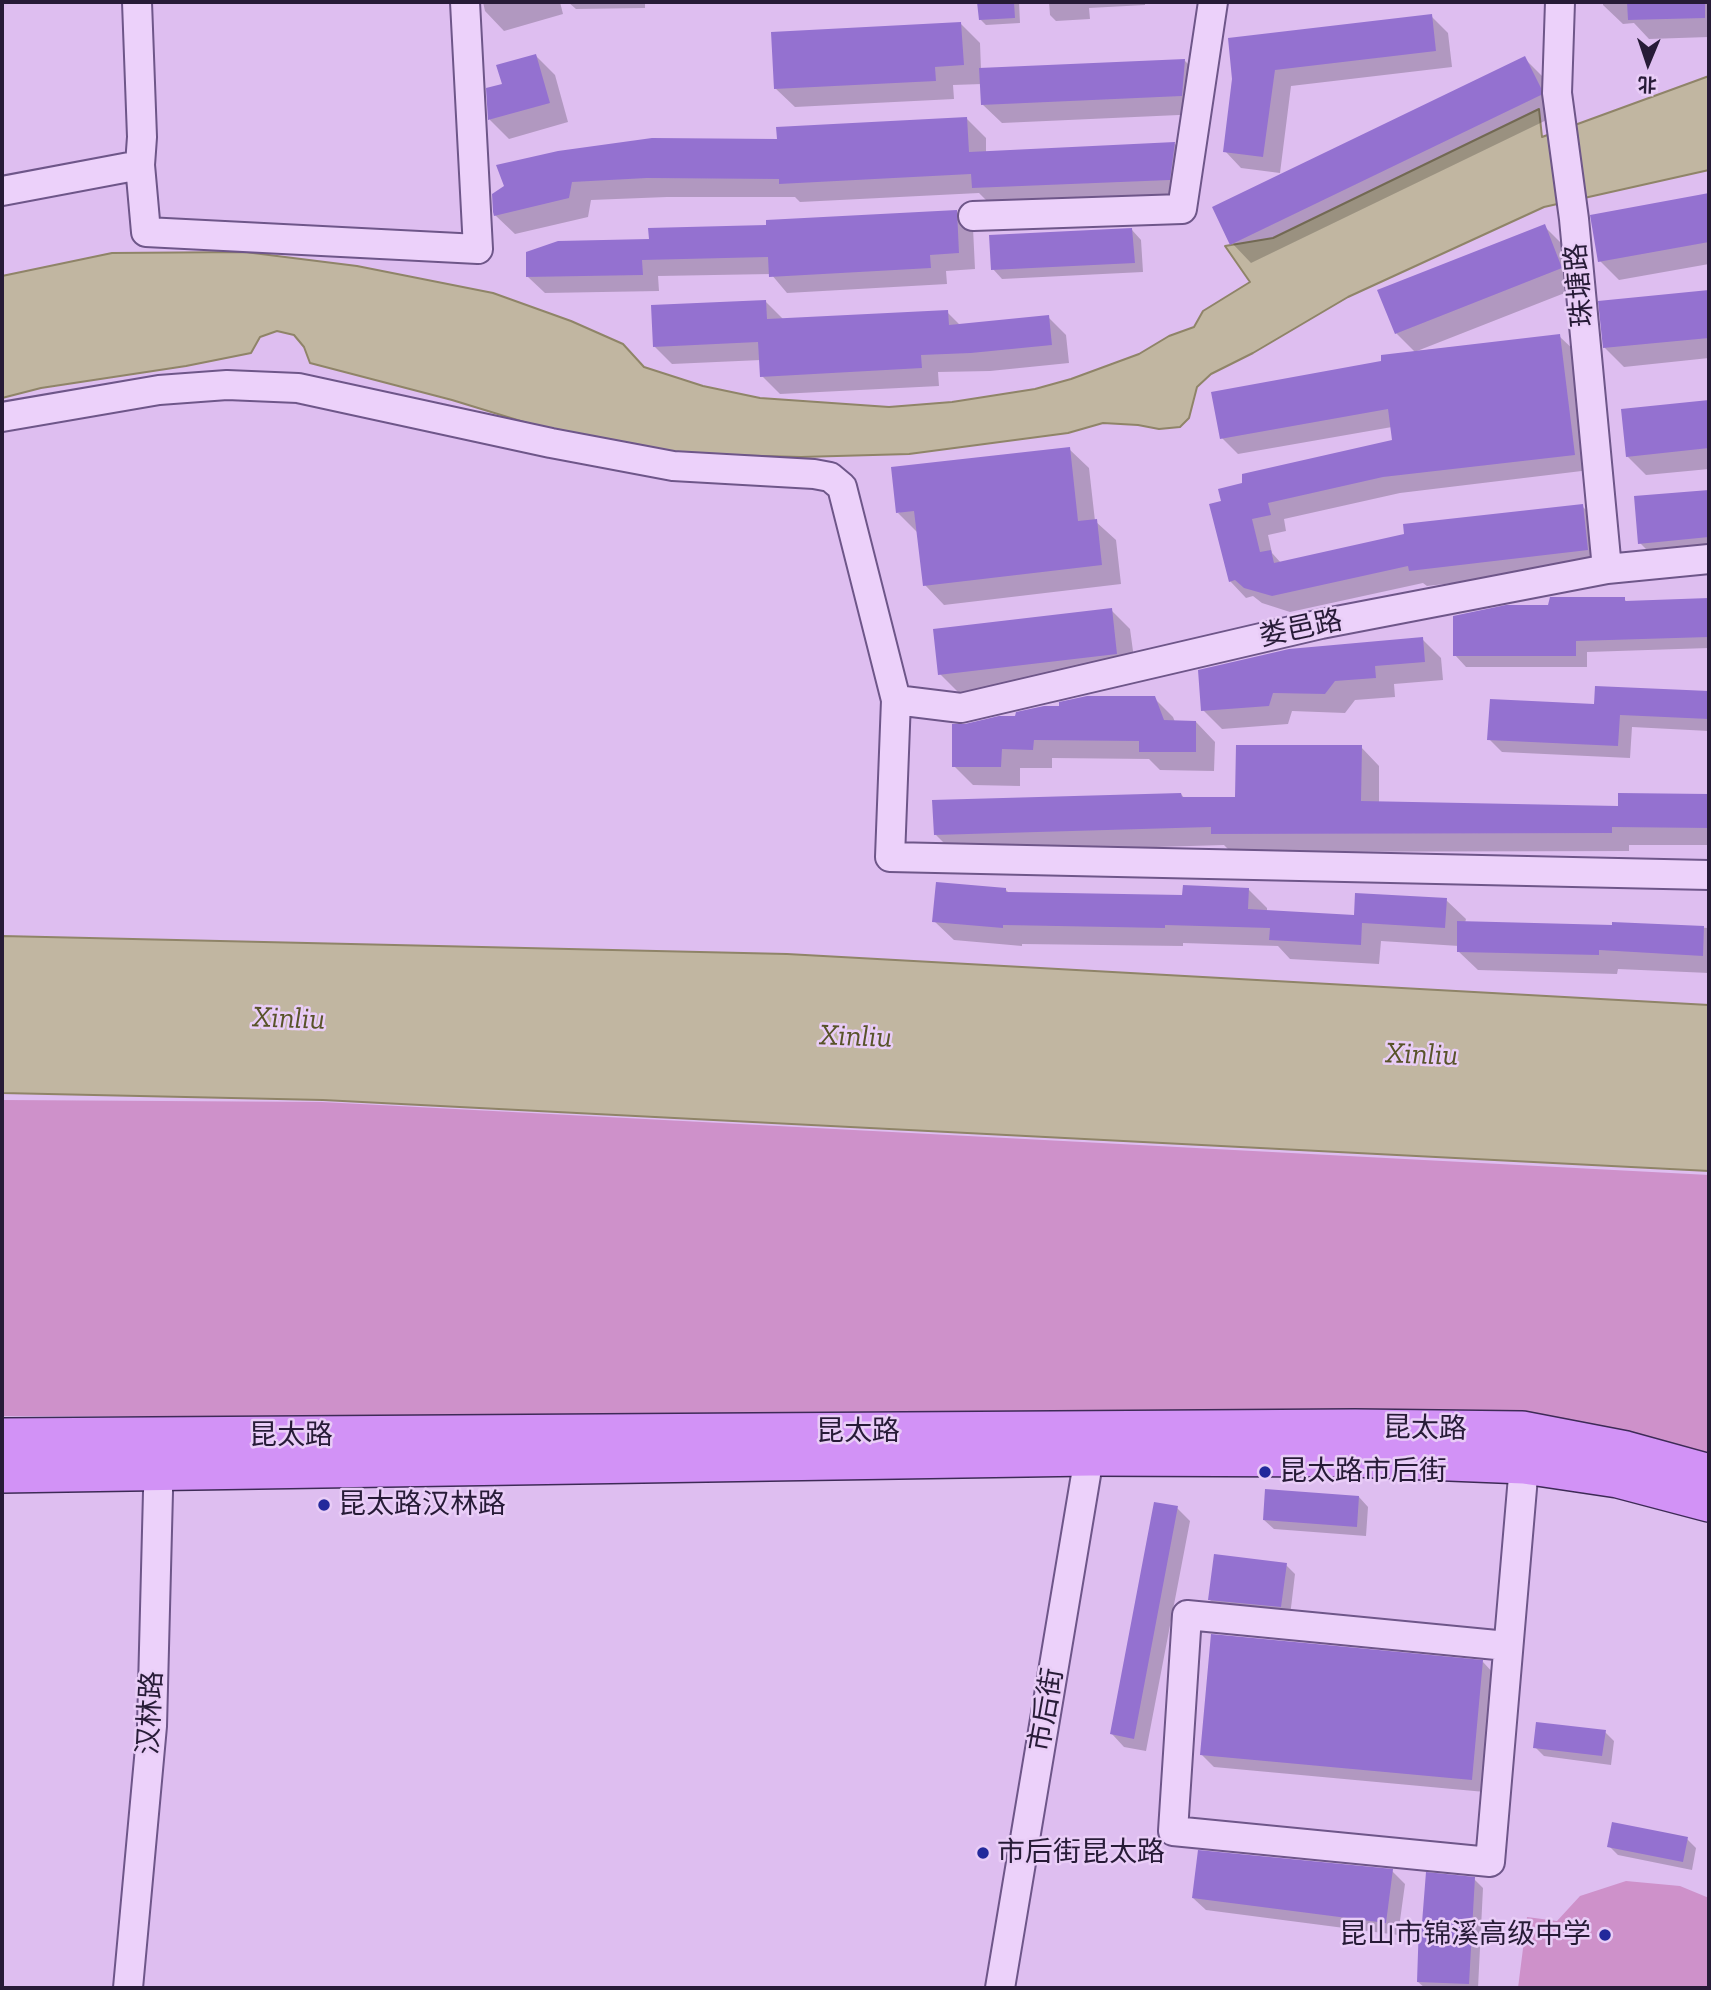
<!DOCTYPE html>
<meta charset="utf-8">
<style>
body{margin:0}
#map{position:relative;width:1711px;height:1990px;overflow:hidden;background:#debef0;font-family:"Zilla Slab","Noto Sans SC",serif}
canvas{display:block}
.frame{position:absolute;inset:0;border:4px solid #271b37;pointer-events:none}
.north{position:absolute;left:1613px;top:28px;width:70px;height:70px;-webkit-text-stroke:5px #e9cdf7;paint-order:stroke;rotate:182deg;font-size:19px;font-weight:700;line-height:28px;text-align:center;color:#271b37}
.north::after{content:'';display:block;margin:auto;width:24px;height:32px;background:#271b37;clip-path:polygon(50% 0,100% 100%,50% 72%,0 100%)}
</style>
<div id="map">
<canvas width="1711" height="1990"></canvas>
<div class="frame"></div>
<div class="north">北</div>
</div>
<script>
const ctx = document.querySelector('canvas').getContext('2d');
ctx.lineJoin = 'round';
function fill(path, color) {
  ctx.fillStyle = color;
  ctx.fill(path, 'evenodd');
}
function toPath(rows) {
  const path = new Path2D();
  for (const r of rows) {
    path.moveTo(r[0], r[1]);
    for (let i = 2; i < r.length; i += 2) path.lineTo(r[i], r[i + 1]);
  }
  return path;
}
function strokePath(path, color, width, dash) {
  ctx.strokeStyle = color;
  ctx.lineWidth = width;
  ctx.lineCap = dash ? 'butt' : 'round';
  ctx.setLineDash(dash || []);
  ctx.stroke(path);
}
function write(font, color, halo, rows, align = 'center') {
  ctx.font = font + ' "Zilla Slab","Noto Sans SC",serif';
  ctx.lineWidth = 5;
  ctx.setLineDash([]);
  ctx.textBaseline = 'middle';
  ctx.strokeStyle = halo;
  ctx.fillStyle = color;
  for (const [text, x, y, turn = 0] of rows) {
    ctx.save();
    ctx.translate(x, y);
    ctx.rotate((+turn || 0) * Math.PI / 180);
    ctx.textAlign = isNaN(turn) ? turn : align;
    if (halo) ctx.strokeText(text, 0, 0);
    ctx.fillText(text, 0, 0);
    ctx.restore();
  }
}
const green = toPath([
 [2,1100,322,1102,1709,1175,1709,1456,1539,1416,2,1416],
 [1626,1881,1680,1886,1709,1898,1709,1988,1518,1988,1527,1917,1557,1921,1580,1896]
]);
const water = toPath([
 [1709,76,1709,170,1544,207,1348,297,1253,353,1211,374,1197,387,1189,418,1180,427,1159,429,1138,425,1103,423,1068,433,909,454,801,457,683,454,550,430,452,400,310,363,304,347,294,335,277,331,260,337,251,353,186,366,41,388,2,398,2,276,112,253,245,252,357,266,493,293,571,321,623,344,644,367,703,386,760,398,889,407,952,402,1035,389,1071,379,1139,354,1169,336,1194,327,1203,311,1250,282,1225,246,1273,238,1539,109,1542,137,1709,76],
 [2,936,787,954,1709,1005,1709,1171,323,1100,2,1093,2,936]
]);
const shadow = toPath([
 [483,2,560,2,563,14,504,31,485,11],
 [568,2,645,2,645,8,576,9],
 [979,2,1019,2,1020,23,986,25,980,19],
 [1049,2,1145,2,1145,5,1089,8,1090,19,1056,21,1050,15],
 [1603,2,1709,2,1709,37,1649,39,1634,23,1623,24,1603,5],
 [1431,16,1448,33,1452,67,1291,86,1280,173,1241,168,1225,151,1234,79],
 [961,24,980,43,981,70,1184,60,1204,80,1201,114,1002,123,982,104,982,84,953,85,954,99,795,107,775,88],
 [536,56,555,75,568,122,509,139,490,120,488,90,504,85],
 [1524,58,1543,77,1559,109,1559,114,1251,263,1232,243],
 [967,119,986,138,986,153,1175,144,1194,163,1188,198,993,207,979,193,800,202,795,197,667,197,591,200,588,217,515,234,495,215,494,195,779,141],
 [1709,195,1709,264,1619,280,1600,261,1592,216],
 [956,212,973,228,975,269,946,271,947,284,787,293,771,274,658,276,659,291,545,293,528,277,650,241,768,227],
 [1545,227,1564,246,1580,287,1417,351,1559,336,1576,352,1590,470,1400,493,1284,519,1286,531,1268,535,1272,553,1281,563,1582,506,1598,522,1603,566,1427,586,1423,583,1290,612,1262,603,1253,596,1246,598,1230,581,1211,505,1394,442,1392,427,1238,454,1222,438,1383,363,1416,353,1396,333],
 [1132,230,1141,240,1143,272,1002,279,993,269],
 [1709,291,1709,358,1624,367,1605,348,1600,302],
 [766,302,784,320,947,312,961,326,1048,317,1066,335,1069,363,990,371,938,372,939,386,780,394,762,376,761,360,672,364,654,346],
 [1709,402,1709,469,1646,475,1627,456,1623,411],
 [1069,449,1089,468,1095,521,1116,540,1121,584,944,605,925,585,917,532,898,513],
 [1709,491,1709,558,1659,562,1640,543,1636,498],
 [1624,599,1628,603,1709,600,1709,648,1587,652,1587,667,1466,667,1455,655,1549,607],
 [1111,610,1130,629,1136,673,959,693,940,674],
 [1422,639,1441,658,1443,680,1394,684,1395,697,1355,700,1345,713,1292,711,1288,724,1222,729,1203,710],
 [1597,687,1709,693,1709,731,1632,727,1630,758,1502,752,1489,739,1596,706],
 [1154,698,1173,717,1175,722,1196,722,1215,742,1214,771,1160,770,1149,759,1052,758,1052,768,1020,768,1020,786,973,785,954,766,1017,718],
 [1361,747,1379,766,1379,803,1620,808,1620,795,1709,796,1709,845,1629,845,1629,851,1231,852,1224,845,954,853,935,834,1181,794,1185,799,1237,798],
 [1005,889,1010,894,1184,896,1248,889,1267,908,1267,912,1356,917,1446,900,1466,919,1465,923,1614,927,1614,923,1709,928,1709,973,1618,969,1617,974,1478,970,1458,951,1459,946,1381,941,1379,964,1290,959,1278,946,1183,943,1183,946,1022,944,1022,946,954,940,934,921],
 [1359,1497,1368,1507,1366,1536,1274,1529,1264,1520],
 [1177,1508,1190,1521,1146,1751,1124,1747,1112,1734],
 [1286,1565,1295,1574,1290,1616,1219,1609,1210,1600],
 [1483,1662,1495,1675,1485,1792,1214,1767,1201,1754],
 [1605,1732,1614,1741,1611,1765,1544,1756,1535,1747],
 [1687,1839,1696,1848,1692,1870,1618,1855,1609,1846],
 [1392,1871,1405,1884,1398,1935,1206,1910,1193,1898],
 [1474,1879,1483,1888,1478,1988,1425,1988,1418,1982]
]);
const building = toPath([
 [977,2,1014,2,1015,18,979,20],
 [1627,2,1705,2,1705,18,1628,20],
 [1432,14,1436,51,1275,70,1263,157,1223,152,1232,79,1228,38],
 [961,22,964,65,935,67,936,81,774,89,771,32],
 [536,54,550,103,488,120,486,88,502,84,496,65],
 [1525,56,1541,88,1541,95,1230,245,1212,207],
 [1185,59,1182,96,981,105,979,68],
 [967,117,969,152,1175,142,1170,180,972,188,971,174,779,184,779,179,647,178,572,182,569,198,494,216,493,212,492,194,504,186,496,165,558,151,652,138,777,139,776,127],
 [1709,193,1709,242,1598,262,1590,215],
 [957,210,959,253,930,255,931,268,769,277,768,257,642,260,643,275,526,277,526,252,558,241,649,239,648,228,766,225,766,220],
 [1545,224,1562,268,1395,334,1377,290],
 [1132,228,1135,263,991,270,989,235],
 [1709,290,1709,338,1603,348,1598,301],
 [766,300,767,319,948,310,949,325,1049,315,1052,345,971,353,921,355,922,368,760,377,758,342,653,347,651,305],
 [1560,334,1575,455,1383,477,1268,503,1271,515,1252,519,1260,552,1271,550,1274,563,1404,534,1403,524,1583,504,1588,550,1409,571,1408,566,1272,596,1244,588,1235,580,1229,582,1209,504,1221,501,1218,489,1242,483,1242,474,1392,440,1388,409,1220,439,1211,392,1381,361,1381,355],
 [1709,400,1709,448,1626,457,1621,409],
 [1070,447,1078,521,1097,519,1102,565,923,586,914,511,896,513,891,467],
 [1709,490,1709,537,1638,544,1634,496],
 [1550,597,1625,597,1625,601,1709,598,1709,637,1576,641,1576,656,1453,656,1453,616,1506,605,1548,605],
 [1112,608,1117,654,938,675,933,629],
 [1423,637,1425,662,1375,666,1376,678,1335,681,1325,694,1273,693,1269,706,1201,711,1198,670,1289,649],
 [1595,686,1709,691,1709,719,1620,715,1618,746,1487,740,1490,699,1594,704],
 [1087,696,1155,696,1164,720,1196,721,1196,752,1139,752,1139,741,1034,740,1033,750,1002,749,1001,767,952,767,952,724,965,724,999,716,1015,716,1016,712,1044,706,1059,706,1059,702],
 [1236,745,1362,745,1361,801,1618,806,1618,793,1709,794,1709,828,1612,827,1612,833,1211,834,1211,827,934,835,932,800,1181,793,1182,797,1235,797],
 [936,882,1006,888,1006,892,1182,895,1183,885,1249,888,1248,909,1354,915,1355,893,1447,898,1445,928,1362,923,1361,945,1269,940,1270,928,1165,925,1165,928,1003,925,1003,928,932,922],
 [1457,921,1612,925,1612,922,1704,926,1703,956,1599,950,1599,955,1457,952],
 [1265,1489,1359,1496,1357,1527,1263,1520],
 [1154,1502,1178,1506,1134,1739,1110,1734],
 [1214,1554,1287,1563,1281,1607,1208,1600],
 [1211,1634,1483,1660,1472,1780,1200,1755],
 [1536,1722,1606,1730,1602,1756,1533,1748],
 [1612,1822,1688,1837,1683,1862,1607,1847],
 [1198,1850,1393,1869,1386,1923,1192,1898],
 [1426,1872,1475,1877,1469,1984,1417,1982,1419,1923,1422,1923]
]);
const minor = toPath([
 [137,2,142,137,140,165,146,232,478,249,465,2],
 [1560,2,1557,93,1574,219,1607,569],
 [2,191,140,165],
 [973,216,1182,209,1213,2],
 [2,417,159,390,227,385,298,388,551,443,673,466,814,474,830,477,842,487,896,700,890,857,1709,875],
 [896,700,961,708,1321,624,1607,569,1709,559],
 [1507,1646,1187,1615,1173,1831,1490,1862,1524,1465],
 [128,1988,152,1726,159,1453],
 [1000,1988,1092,1439]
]);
const major = toPath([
 [2,1437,1355,1428,1522,1430,1626,1450,1709,1473],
 [2,1474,1090,1457,1351,1458,1524,1465,1618,1479,1709,1503]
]);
const markers = [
 [1265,1472,7,"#23299b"],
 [324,1505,7,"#23299b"],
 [983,1853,7,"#23299b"],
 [1605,1935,7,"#23299b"]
];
const streetNames = [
 ["珠塘路",1580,285,-95],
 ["娄邑路",1301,629,-12],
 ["昆太路",1425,1429,1],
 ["昆太路",858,1432],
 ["昆太路",291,1436],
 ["市后街",1047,1710,-80],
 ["汉林路",151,1713,-87]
];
const poiNames = [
 ["昆太路市后街",1279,1472],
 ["昆太路汉林路",338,1505],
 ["市后街昆太路",997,1853],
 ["昆山市锦溪高级中学",1591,1935,"right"]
];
const waterNames = [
 ["Xinliu",289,1019,2],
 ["Xinliu",856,1037,2],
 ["Xinliu",1422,1055,2]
];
fill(green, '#ce91ca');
fill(water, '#c1b6a1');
strokePath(water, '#8f8468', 2);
fill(shadow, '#0003');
fill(building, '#9471d0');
strokePath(minor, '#6e5689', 32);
strokePath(major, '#3d2a56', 40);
strokePath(minor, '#ecd1fa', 28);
strokePath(major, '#d292f6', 37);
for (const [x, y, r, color] of markers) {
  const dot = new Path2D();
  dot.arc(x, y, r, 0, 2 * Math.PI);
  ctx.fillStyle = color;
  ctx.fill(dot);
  strokePath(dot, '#e9cdf7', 2.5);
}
write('28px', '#271b37', '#e9cdf7', streetNames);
write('28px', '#271b37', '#e9cdf7', poiNames, 'left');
write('italic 30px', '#585329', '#e9cdf7', waterNames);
</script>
